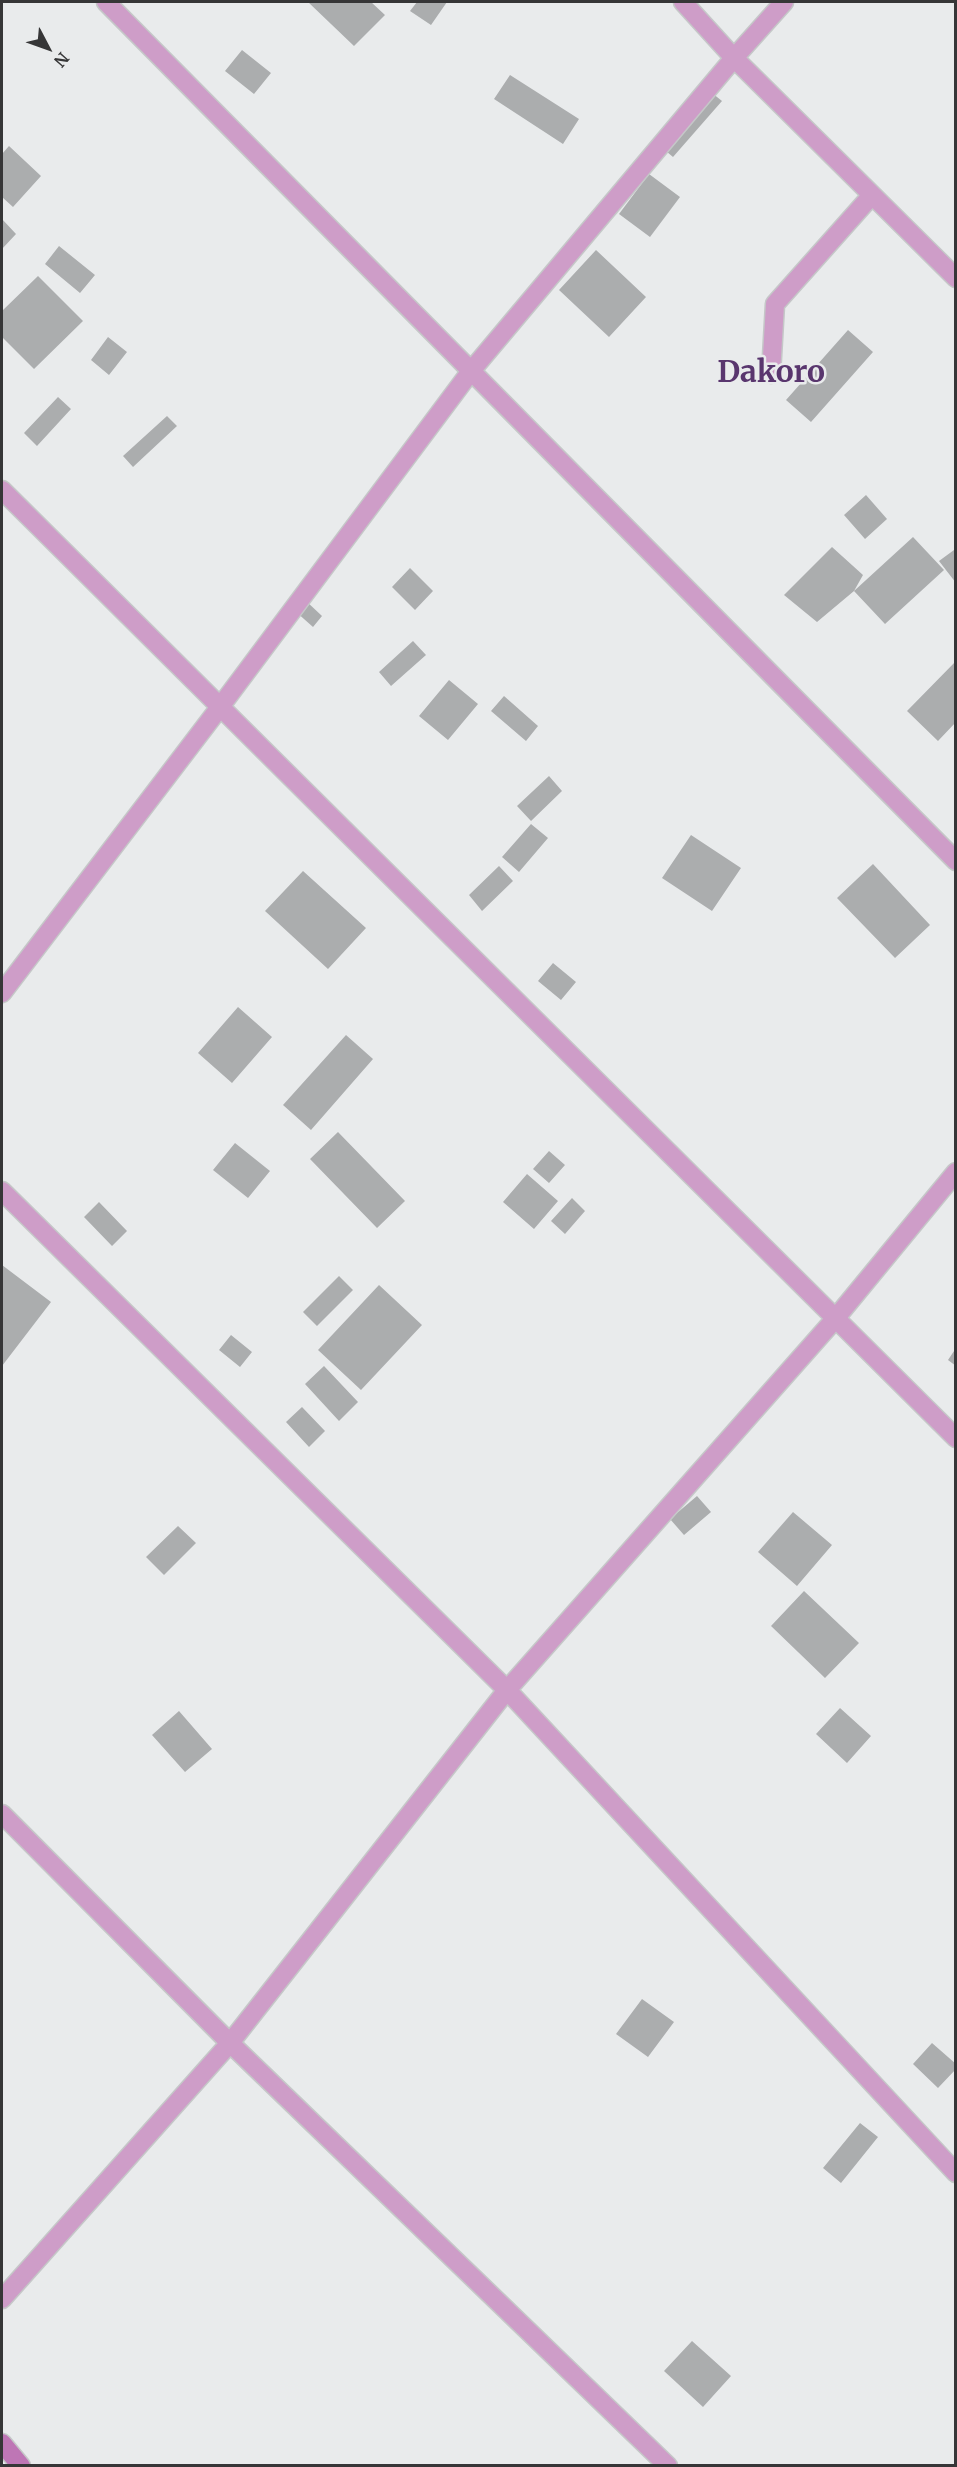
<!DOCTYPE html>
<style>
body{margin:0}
#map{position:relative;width:957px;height:2467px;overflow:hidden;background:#e9ebec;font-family:Merriweather,serif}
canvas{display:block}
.frame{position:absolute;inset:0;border:3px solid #363637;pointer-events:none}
.north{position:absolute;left:18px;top:18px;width:60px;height:60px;-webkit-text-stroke:4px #e9ebec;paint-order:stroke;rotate:131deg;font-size:16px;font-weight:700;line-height:24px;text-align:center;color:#363637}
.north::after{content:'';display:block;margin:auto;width:21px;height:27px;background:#363637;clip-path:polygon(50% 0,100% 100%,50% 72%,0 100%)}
</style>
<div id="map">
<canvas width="957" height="2467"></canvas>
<div class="frame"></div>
<div class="north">N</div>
</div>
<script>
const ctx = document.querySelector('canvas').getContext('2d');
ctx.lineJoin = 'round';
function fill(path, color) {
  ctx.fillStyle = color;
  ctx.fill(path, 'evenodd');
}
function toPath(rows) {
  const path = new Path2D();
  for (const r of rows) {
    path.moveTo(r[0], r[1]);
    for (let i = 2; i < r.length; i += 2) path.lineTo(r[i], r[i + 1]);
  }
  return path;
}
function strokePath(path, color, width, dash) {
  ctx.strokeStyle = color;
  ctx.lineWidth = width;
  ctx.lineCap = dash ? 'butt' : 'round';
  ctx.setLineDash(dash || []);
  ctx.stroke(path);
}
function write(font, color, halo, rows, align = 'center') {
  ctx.font = font + ' Merriweather,serif';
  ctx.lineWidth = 5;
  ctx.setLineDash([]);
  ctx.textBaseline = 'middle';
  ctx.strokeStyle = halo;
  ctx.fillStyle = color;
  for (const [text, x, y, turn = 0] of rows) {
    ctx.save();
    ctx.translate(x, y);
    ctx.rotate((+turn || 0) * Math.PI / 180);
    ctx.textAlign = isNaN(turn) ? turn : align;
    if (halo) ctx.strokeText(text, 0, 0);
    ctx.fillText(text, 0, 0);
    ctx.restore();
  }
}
const building = toPath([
 [308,2,371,2,385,15,354,46],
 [417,2,447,2,431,25,410,11],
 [242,50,271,73,254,94,225,71],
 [510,75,579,119,563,144,494,99],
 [702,85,722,101,673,157,654,141],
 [9,146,41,176,13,207,2,197,2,154],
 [649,174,680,197,650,237,619,214],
 [2,219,16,234,2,249],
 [59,246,95,275,80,293,45,264],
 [596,250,646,297,609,337,559,290],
 [38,276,83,321,34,369,2,337,2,311],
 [848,330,873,352,811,422,786,400],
 [108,337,127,352,109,375,91,360],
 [58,397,71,409,37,446,24,433],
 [167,416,177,426,133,467,123,456],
 [866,495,887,519,865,539,844,515],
 [913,537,944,570,885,624,854,591],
 [832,547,863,575,854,591,817,622,784,595],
 [954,550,956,552,956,583,939,561],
 [410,568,433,591,415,610,392,587],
 [305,600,322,616,313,627,295,611],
 [413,641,426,655,391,686,379,672],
 [956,661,956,722,938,741,907,711],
 [449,680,478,704,448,740,419,716],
 [504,696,538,726,526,741,491,711],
 [549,776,562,791,531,821,517,806],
 [531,824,548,838,519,872,502,857],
 [691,835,741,868,712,911,662,878],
 [873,864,930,925,895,958,837,898],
 [499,866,513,881,482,911,469,895],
 [303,871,366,928,328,969,265,911],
 [553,963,576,982,561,1000,538,981],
 [238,1007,272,1037,232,1083,198,1053],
 [346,1035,373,1059,311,1130,283,1105],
 [338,1132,405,1201,377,1228,310,1159],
 [235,1143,270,1171,248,1198,213,1170],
 [549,1151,565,1165,549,1183,533,1169],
 [527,1174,558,1201,534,1229,503,1202],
 [572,1198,585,1211,565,1234,551,1221],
 [99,1202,127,1231,112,1246,84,1217],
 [2,1265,51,1302,2,1366],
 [339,1276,353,1290,317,1326,303,1312],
 [379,1285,422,1325,361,1390,318,1350],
 [231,1335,252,1352,240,1367,219,1350],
 [956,1348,956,1366,948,1360],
 [324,1366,358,1402,339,1421,305,1384],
 [302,1407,325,1431,309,1447,286,1422],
 [697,1496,711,1512,684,1535,670,1519],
 [793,1512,832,1545,797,1586,758,1552],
 [178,1526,196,1543,164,1575,146,1557],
 [804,1591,859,1643,825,1678,771,1626],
 [840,1708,871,1736,847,1763,816,1734],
 [179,1711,212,1749,185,1772,152,1735],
 [642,1999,674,2022,648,2057,616,2034],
 [932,2043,956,2064,956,2069,938,2088,913,2064],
 [860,2123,878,2137,841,2183,823,2168],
 [692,2341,731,2376,703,2407,664,2371]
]);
const street = toPath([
 [106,2,956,861],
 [683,2,734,58,956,278],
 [771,374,775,304,872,195],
 [2,490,956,1438],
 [2,993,220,707,471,371,734,58,784,2],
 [2,1191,507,1690,956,2173],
 [2,1814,230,2043,668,2466],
 [2,2299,230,2043,507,1690,835,1319,956,1172]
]);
const secondary = toPath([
 [2,2443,21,2466]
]);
const townNames = [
 ["Dakoro",771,374]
];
fill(building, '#abadae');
strokePath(street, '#c5c7c8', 21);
strokePath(secondary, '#c5c7c8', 21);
strokePath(street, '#ce9dc8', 18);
strokePath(secondary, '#be76b5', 18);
write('bold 30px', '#59366e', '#e9ebec', townNames);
</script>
